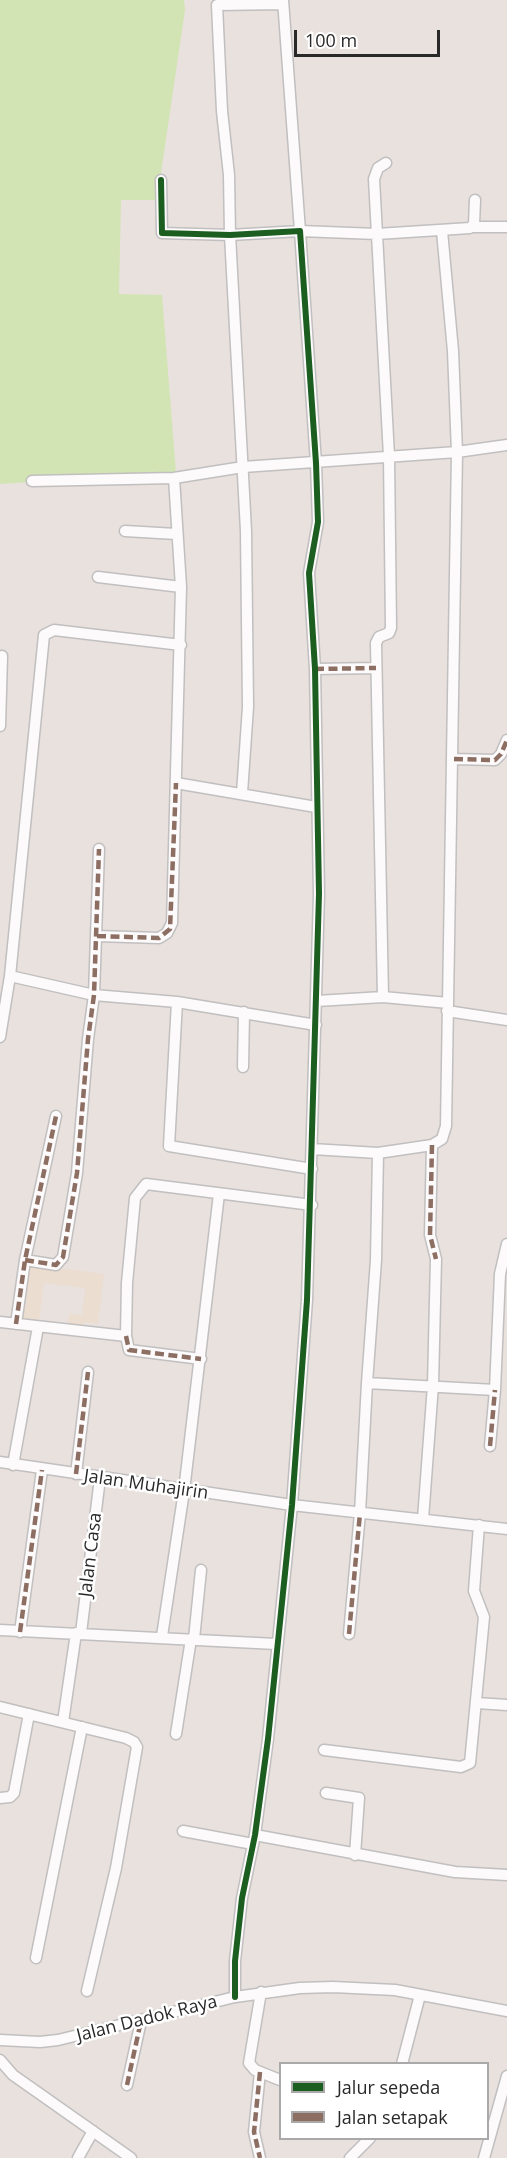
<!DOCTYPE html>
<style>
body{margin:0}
#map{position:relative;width:507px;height:2158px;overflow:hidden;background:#e8e1dd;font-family:"Open Sans",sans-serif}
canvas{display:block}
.legend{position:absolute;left:279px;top:2062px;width:210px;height:78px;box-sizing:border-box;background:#fff;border:2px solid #a9a9a9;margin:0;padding:8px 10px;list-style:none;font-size:18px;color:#292929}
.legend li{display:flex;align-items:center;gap:12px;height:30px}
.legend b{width:30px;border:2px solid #a9a9a9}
.scale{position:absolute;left:294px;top:30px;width:146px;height:27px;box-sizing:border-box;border:3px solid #292929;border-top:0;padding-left:8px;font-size:18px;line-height:21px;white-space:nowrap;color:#292929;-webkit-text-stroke:4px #fff;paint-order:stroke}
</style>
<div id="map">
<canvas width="507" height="2158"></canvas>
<ul class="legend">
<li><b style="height:8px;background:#1b5e20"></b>Jalur sepeda</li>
<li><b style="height:8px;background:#8d6e63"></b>Jalan setapak</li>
</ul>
<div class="scale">100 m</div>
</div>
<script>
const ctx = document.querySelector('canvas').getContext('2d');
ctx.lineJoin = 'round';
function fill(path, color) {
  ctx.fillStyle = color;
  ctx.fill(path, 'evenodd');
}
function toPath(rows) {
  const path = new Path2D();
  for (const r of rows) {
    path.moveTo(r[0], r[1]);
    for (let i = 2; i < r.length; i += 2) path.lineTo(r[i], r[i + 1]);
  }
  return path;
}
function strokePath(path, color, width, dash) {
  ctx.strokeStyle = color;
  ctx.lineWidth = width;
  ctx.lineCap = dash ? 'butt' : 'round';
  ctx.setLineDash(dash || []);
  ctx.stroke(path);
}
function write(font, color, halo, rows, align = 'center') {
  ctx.font = font + ' "Open Sans",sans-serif';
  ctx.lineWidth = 5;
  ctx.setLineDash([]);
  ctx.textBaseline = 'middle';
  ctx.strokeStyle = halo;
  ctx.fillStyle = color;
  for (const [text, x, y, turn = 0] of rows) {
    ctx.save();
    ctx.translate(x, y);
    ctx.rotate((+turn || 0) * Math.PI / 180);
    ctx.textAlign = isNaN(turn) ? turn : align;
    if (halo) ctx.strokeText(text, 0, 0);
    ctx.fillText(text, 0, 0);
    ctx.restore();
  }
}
const education = toPath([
 [29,1264,104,1274,98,1324,84,1322,83,1327,68,1325,69,1313,82,1315,85,1288,44,1283,39,1320,23,1318]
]);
const green = toPath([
 [0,0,184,0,185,10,157,200,121,200,119,294,162,295,176,473,0,484]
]);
const minor = toPath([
 [283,0,300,231,377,234,470,228,474,224,475,200],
 [161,180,162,233,230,235,300,231,316,463,318,522,309,573,315,669,319,894,307,1300,292,1505,268,1739,255,1835,242,1898,235,1961,235,1997],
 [472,227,507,227],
 [32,481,174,478,243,467,457,452,507,445],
 [125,531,176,534],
 [98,577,181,587],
 [315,669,376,668],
 [0,726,2,656],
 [454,759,495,760,501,754,507,740],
 [176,783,316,807],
 [242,793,248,707,246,531,230,235,229,175,222,111,217,5,283,4],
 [97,936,159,938,167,933,172,923,181,587,174,478],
 [10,976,94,995,177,1002,316,1025],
 [383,997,376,643,379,637,389,633,391,628,389,456,374,179,378,168,386,163],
 [317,1001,383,997,448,1003],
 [177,1002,169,1146,312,1169],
 [447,1011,507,1020],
 [0,1037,10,976,44,635,54,630,181,645],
 [243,1067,244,1012],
 [312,1149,378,1153,432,1145,442,1139,446,1126,457,452,453,351,442,231],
 [25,1260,56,1265,63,1257,77,1173,88,1039,94,995,99,849],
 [0,1322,126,1336,127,1283,135,1198,146,1184,312,1205],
 [16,1324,25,1260,56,1116],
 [126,1336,129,1350,201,1359],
 [367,1383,376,1260,378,1153],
 [490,1446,495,1390],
 [0,1462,292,1505,507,1529],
 [13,1465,38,1327],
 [76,1474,88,1372],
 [423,1519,433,1385,436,1259,430,1235,432,1145],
 [0,1630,276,1644],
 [20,1632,42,1470],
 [81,1633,100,1478],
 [349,1634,360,1513,367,1383,495,1390,500,1274,507,1244],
 [162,1636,184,1491,219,1194],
 [194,1639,201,1570],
 [477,1703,507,1705],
 [0,1707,126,1738,134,1742,137,1747,116,1868,87,1991],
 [63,1722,76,1633],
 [176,1734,191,1639],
 [324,1750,461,1767,470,1763,484,1617,474,1591,479,1525],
 [326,1793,359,1798,355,1855],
 [0,1798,10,1797,14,1793,29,1714],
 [183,1831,253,1844],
 [255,1835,455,1872,507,1875],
 [36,1958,82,1727],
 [261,1992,249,2063,255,2070,280,2080],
 [0,2040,40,2042,58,2040,235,1997,300,1988,333,1987,395,1990,507,2011],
 [0,2060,13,2075,131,2158],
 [402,2064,420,1995],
 [260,2072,254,2132,260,2158],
 [127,2085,141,2021],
 [78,2158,93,2131],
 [350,2158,370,2138],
 [484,2158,507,2076]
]);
const quiet = toPath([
 [315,669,376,668],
 [454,759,495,760,501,754,507,740],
 [97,936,159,938,170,929,176,783],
 [432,1145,430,1235,436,1259],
 [25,1260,56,1265,63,1257,77,1173,88,1039,94,995,99,849],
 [16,1324,25,1260,56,1116],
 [126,1336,129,1350,201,1359],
 [490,1446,495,1390],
 [76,1474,88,1372],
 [20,1632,42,1470],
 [349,1634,360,1513],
 [260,2072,254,2132,260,2158],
 [127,2085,141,2021]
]);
const cycleway = toPath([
 [161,180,162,233,230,235,300,231,316,463,318,522,309,573,315,669,319,894,307,1300,292,1505,268,1739,255,1835,242,1898,235,1961,235,1997]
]);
const streetNames = [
 ["Jalan Muhajirin",146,1485,8],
 ["Jalan Casa",91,1555,-83],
 ["Jalan Dadok Raya",147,2019,-14]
];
fill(education, '#ecddd1');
fill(green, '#d3e4b4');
strokePath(minor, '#c1bfbf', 13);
strokePath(minor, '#fcfafa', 10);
strokePath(quiet, '#8d6e63', 4.5, [9, 4.5]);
strokePath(cycleway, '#1b5e20', 6);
write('18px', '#292929', '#fff', streetNames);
</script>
